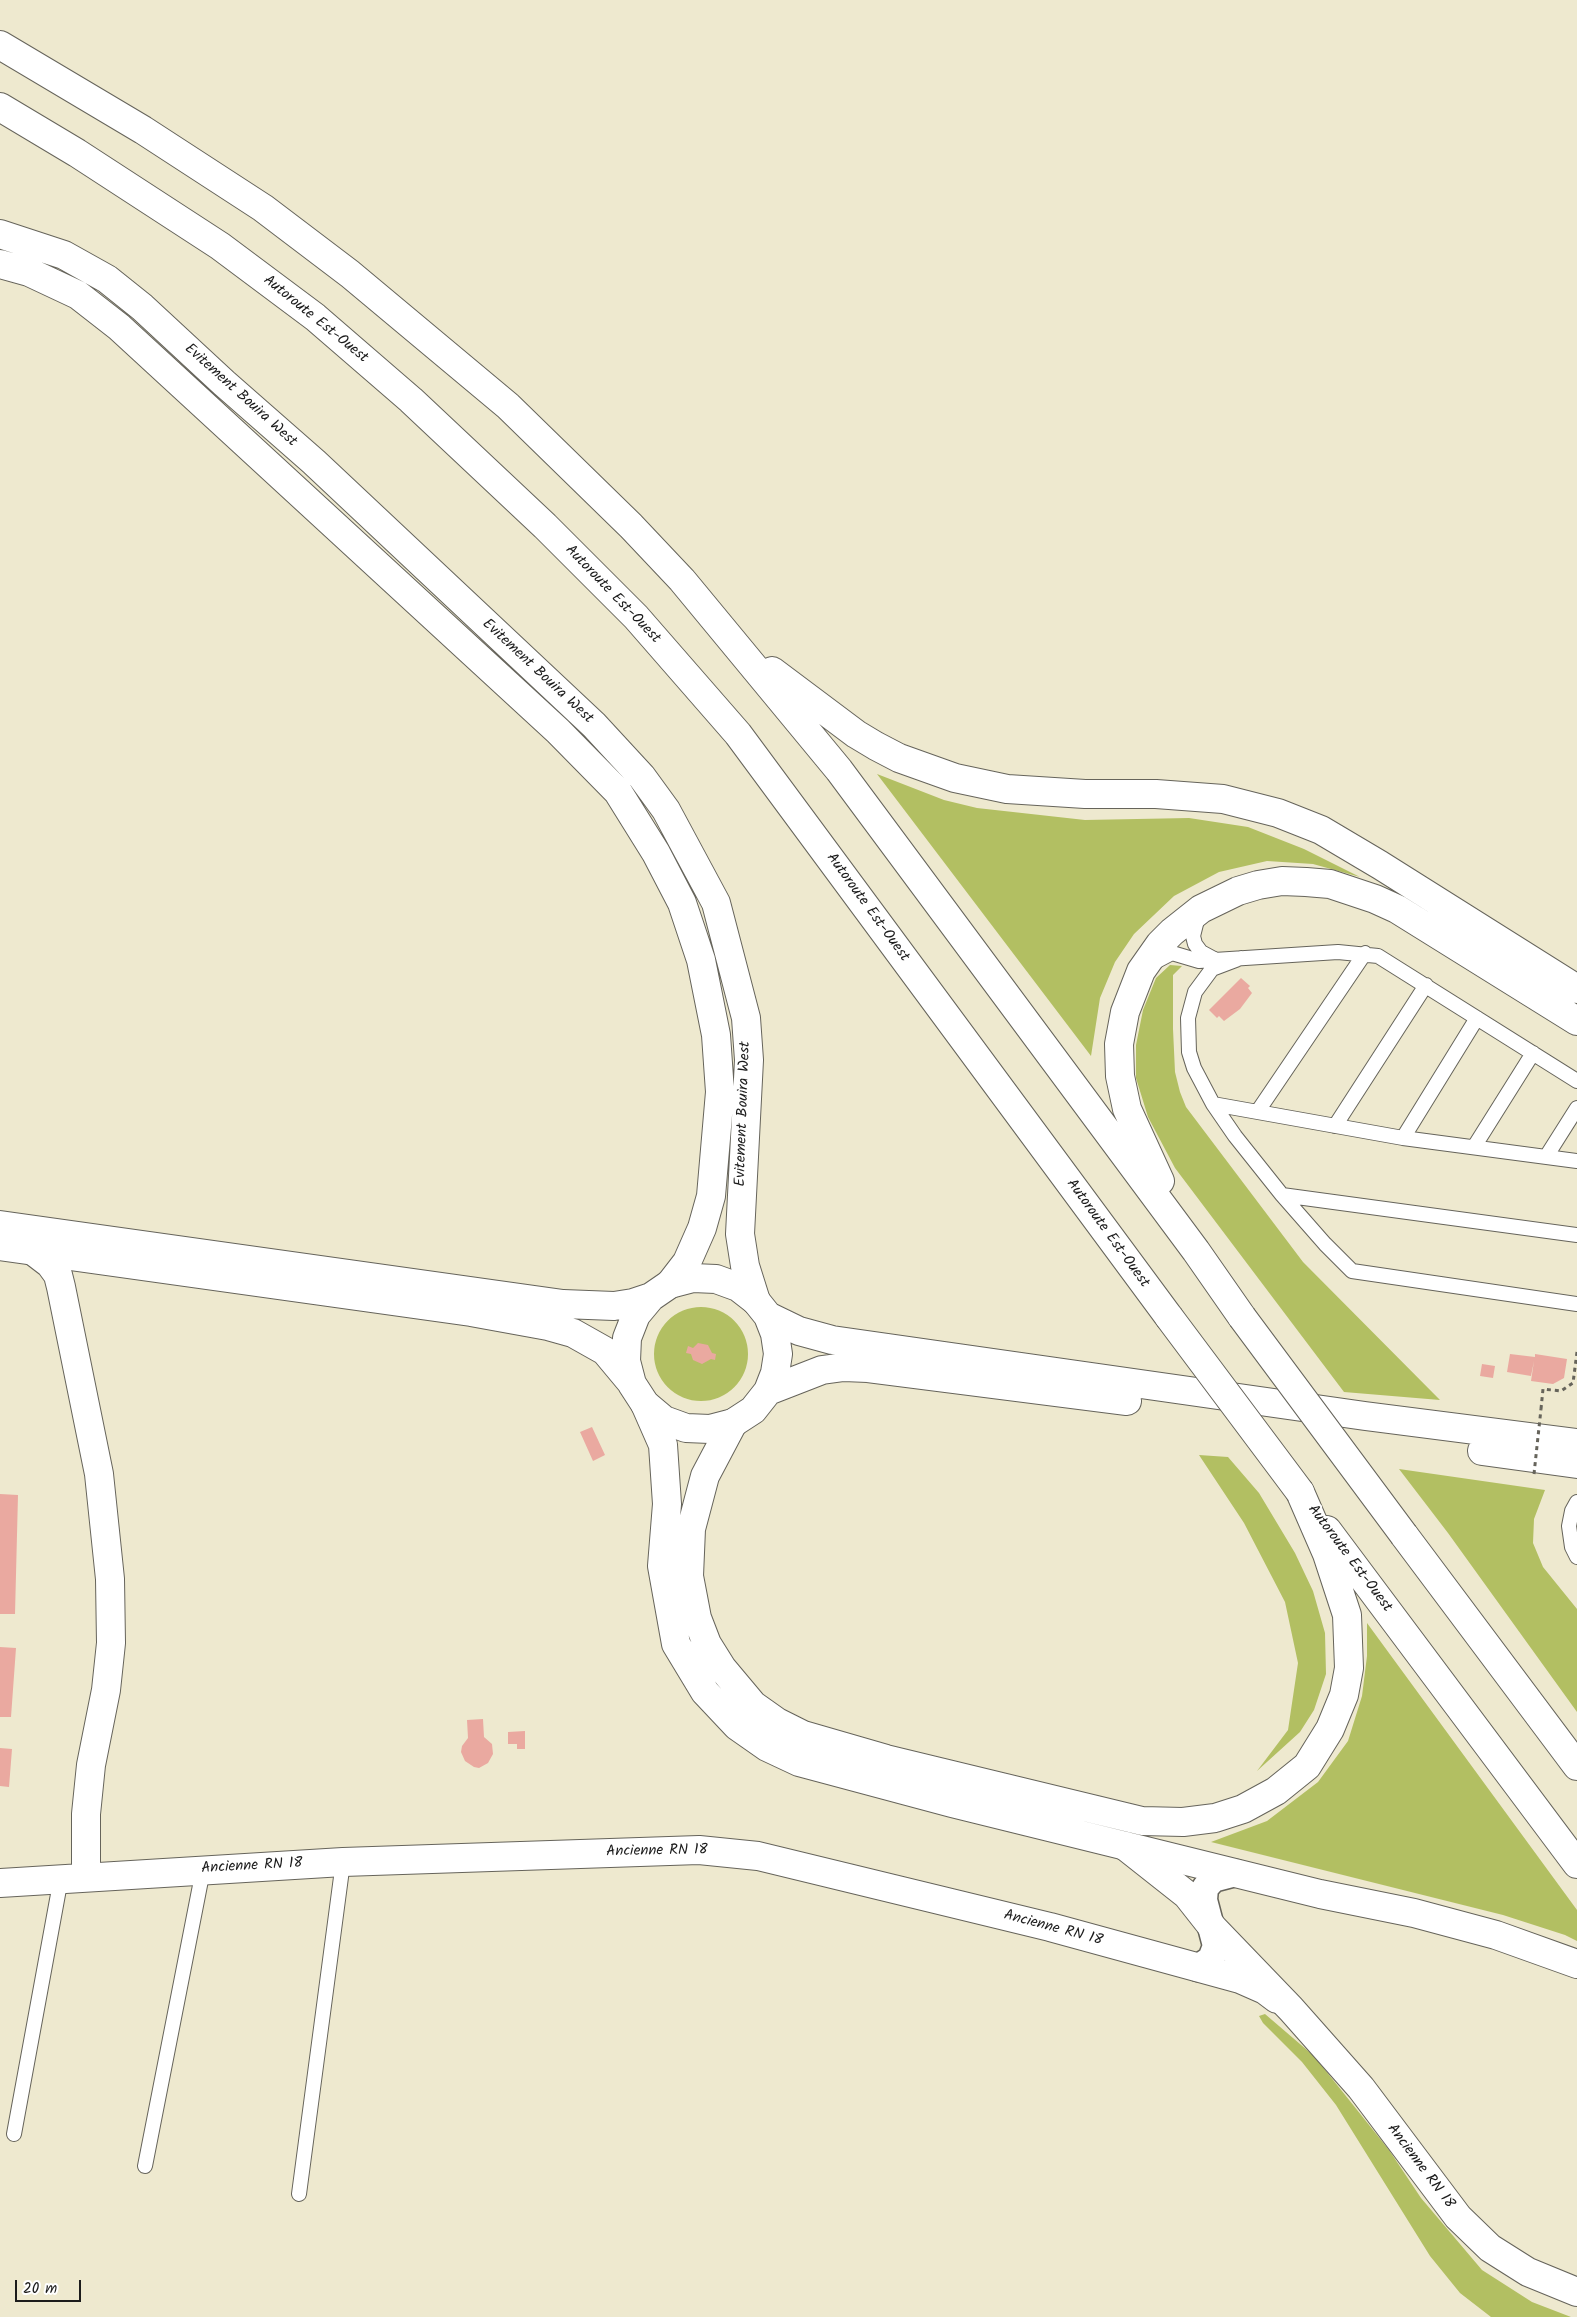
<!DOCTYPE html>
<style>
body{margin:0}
#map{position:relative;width:1577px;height:2317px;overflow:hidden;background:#eee9cf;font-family:Kalam,sans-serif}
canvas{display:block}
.scale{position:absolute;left:15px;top:2280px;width:66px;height:22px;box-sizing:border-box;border:2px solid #1c1c1c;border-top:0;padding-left:6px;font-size:15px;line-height:18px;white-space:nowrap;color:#1c1c1c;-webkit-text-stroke:4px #fff;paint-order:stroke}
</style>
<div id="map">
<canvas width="1577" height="2317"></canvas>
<div class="scale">20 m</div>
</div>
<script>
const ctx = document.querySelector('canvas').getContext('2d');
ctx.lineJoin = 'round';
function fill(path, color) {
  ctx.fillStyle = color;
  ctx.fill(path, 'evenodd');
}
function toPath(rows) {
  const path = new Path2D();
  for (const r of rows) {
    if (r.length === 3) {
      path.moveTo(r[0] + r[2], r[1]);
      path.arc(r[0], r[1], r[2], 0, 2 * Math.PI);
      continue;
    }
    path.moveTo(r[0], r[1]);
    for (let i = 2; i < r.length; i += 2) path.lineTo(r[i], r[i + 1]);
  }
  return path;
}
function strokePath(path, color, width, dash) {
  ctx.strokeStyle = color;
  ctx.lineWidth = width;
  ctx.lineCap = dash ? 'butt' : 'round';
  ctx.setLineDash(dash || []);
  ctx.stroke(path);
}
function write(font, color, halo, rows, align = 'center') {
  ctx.font = font + ' Kalam,sans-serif';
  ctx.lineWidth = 4;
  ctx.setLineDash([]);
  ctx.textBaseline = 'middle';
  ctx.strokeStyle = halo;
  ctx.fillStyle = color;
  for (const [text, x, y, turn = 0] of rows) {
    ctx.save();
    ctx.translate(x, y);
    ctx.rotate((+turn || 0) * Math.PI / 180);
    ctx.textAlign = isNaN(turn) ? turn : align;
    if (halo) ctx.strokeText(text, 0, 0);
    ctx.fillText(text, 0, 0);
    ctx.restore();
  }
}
const green = toPath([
 [877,774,944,800,977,808,1085,820,1189,818,1248,827,1304,849,1360,877,1313,864,1267,861,1219,872,1174,896,1134,934,1115,962,1100,998,1091,1056],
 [1170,965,1182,966,1173,975,1173,1029,1175,1072,1180,1092,1186,1107,1303,1262,1440,1400,1344,1392,1175,1168,1148,1117,1136,1078,1136,1045,1143,1010,1156,978],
 [701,1354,47],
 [1199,1455,1228,1457,1259,1493,1295,1553,1313,1591,1325,1633,1326,1674,1314,1710,1300,1732,1257,1771,1288,1730,1298,1663,1285,1602,1244,1523],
 [1399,1469,1545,1490,1534,1519,1533,1543,1543,1567,1577,1609,1577,1712,1448,1533],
 [1367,1623,1577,1910,1577,1941,1565,1935,1503,1915,1211,1842,1267,1821,1318,1782,1348,1741,1362,1696,1367,1656],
 [1265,2014,1314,2056,1389,2150,1421,2198,1482,2270,1532,2302,1571,2317,1491,2317,1460,2293,1430,2256,1336,2105,1302,2062,1263,2023,1259,2016]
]);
const building = toPath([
 [1241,978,1250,986,1248,988,1252,993,1240,1009,1224,1021,1219,1016,1217,1018,1209,1010],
 [698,1343,708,1345,712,1353,716,1354,715,1360,711,1359,702,1364,693,1360,691,1354,686,1353,688,1346,693,1348],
 [1510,1354,1535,1357,1535,1354,1567,1359,1564,1378,1553,1384,1531,1381,1534,1361,1531,1376,1507,1372],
 [1482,1364,1495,1366,1493,1378,1480,1376],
 [592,1427,605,1455,593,1461,580,1432],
 [0,1494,18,1495,15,1614,0,1614],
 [0,1647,16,1648,11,1717,0,1717],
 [483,1719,484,1737,492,1744,493,1754,488,1763,479,1768,474,1767,465,1761,461,1752,462,1746,468,1738,467,1720],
 [525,1731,525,1749,517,1749,517,1744,508,1744,508,1732],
 [0,1748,12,1749,9,1787,0,1786]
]);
const path = toPath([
 [1541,1409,1543,1389,1561,1391,1573,1383,1577,1352]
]);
const service = toPath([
 [1198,916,1193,936,1195,944,1201,952,1214,959],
 [1241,958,1212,969,1195,992,1188,1018,1189,1052,1194,1068,1213,1104,1235,1136,1282,1195,1325,1244,1352,1271,1577,1304],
 [1153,963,1172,953,1199,961,1338,952,1378,956,1577,1081],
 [1213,1104,1403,1138,1577,1161],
 [1258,1111,1365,953],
 [1335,1126,1426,985],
 [1403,1138,1477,1018],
 [1474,1147,1533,1053],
 [1546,1157,1577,1108],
 [1282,1195,1577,1235],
 [1577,1502,1572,1511,1569,1526,1572,1547,1577,1557],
 [14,2134,61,1878],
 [145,2166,203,1870],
 [299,2194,343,1862]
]);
const minor = toPath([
 [1198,1968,1211,1959,1216,1946,1204,1900,1205,1888,1213,1879,1236,1873]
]);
const tertiary = toPath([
 [33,1251,50,1264,58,1275,61,1287,99,1474,110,1579,111,1643,106,1690,91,1765,86,1814,86,1876],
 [0,1883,343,1862,699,1850,758,1856,1050,1927,1240,1979,1265,1990,1277,1999]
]);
const secondary = toPath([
 [1125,1846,1187,1895,1213,1928,1291,2009,1361,2088,1458,2217,1490,2248,1528,2272,1577,2292]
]);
const primary = toPath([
 [0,1225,563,1304,614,1306,633,1303,651,1297,670,1284,693,1278,716,1279,738,1287,756,1301,768,1316,775,1334,778,1354,775,1373,768,1391,753,1410,733,1423,710,1429,686,1428,664,1420,645,1404,632,1384,626,1361,627,1338,636,1315,651,1297],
 [0,1246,471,1312,548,1326,573,1333,605,1351,630,1381],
 [768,1316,799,1331,832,1340,1365,1416,1577,1443],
 [768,1391,822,1370,844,1367,868,1368,1127,1401],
 [1482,1451,1577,1464]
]);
const trunk = toPath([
 [0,234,64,255,107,279,142,307,224,383,314,462,594,725,642,777,666,810,716,903,746,1018,749,1060,740,1234,745,1266,756,1301],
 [0,264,29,272,78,295,119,327,558,731,618,792,656,853,682,903,701,960,716,1035,720,1092,711,1196,702,1228,687,1262,670,1284]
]);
const motorway = toPath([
 [0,45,143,130,263,208,350,274,508,406,631,526,682,580,839,770,1196,1251,1242,1317],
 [0,107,77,153,220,246,315,317,411,400,545,526,636,617,738,734,1169,1317],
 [772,671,856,734,876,746,899,758,955,778,1007,789,1085,794,1156,794,1223,799,1278,813,1321,830,1380,865,1577,989],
 [1160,1181,1127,1109,1120,1076,1119,1044,1125,1012,1141,971,1160,944,1172,932,1201,909,1238,891,1258,885,1282,881,1306,882,1330,884,1375,899,1397,909,1577,1021],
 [645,1404,663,1445,667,1504,662,1566,676,1644,705,1692,737,1726,767,1747,799,1762,952,1803,1320,1894,1414,1913,1496,1935,1577,1964],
 [733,1423,705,1476,691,1529,689,1576,697,1618,707,1644,722,1668,753,1705,777,1722,803,1735,886,1759,1142,1821,1183,1822,1215,1818,1243,1809,1276,1791,1307,1766,1330,1729,1344,1695,1349,1668,1347,1615,1327,1554,1300,1492],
 [1327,1530,1577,1864],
 [1404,1535,1577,1766]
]);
const pathBridge = toPath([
 [1534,1474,1541,1409]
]);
const motorwayBridge = toPath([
 [1169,1317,1300,1492],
 [1242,1317,1404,1535]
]);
const streetNames = [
 ["Autoroute Est-Ouest",315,320,39],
 ["Evitement Bouira West",240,396,42],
 ["Autoroute Est-Ouest",612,595,46],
 ["Evitement Bouira West",537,672,43],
 ["Autoroute Est-Ouest",867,908,54],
 ["Evitement Bouira West",744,1114,-88],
 ["Autoroute Est-Ouest",1107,1234,54],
 ["Autoroute Est-Ouest",1349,1559,53],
 ["Ancienne RN 18",657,1852,-1],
 ["Ancienne RN 18",252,1867,-3],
 ["Ancienne RN 18",1053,1929,15],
 ["Ancienne RN 18",1420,2167,53]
];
fill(green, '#b2bf62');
fill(building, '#eaa9a0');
strokePath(service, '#66645b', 16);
strokePath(minor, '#66645b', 29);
strokePath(tertiary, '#66645b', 30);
strokePath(secondary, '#66645b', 30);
strokePath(primary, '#66645b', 30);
strokePath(trunk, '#66645b', 30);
strokePath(motorway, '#66645b', 30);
strokePath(path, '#66645b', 3, [4, 4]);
strokePath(service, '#fff', 14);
strokePath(minor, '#fff', 26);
strokePath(tertiary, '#fff', 28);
strokePath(secondary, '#fff', 28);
strokePath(primary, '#fff', 28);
strokePath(trunk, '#fff', 28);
strokePath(motorway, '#fff', 28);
strokePath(motorwayBridge, '#66645b', 30, []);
strokePath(pathBridge, '#66645b', 3, [4, 4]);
strokePath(motorwayBridge, '#fff', 28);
write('15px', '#1c1c1c', '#fff', streetNames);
</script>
